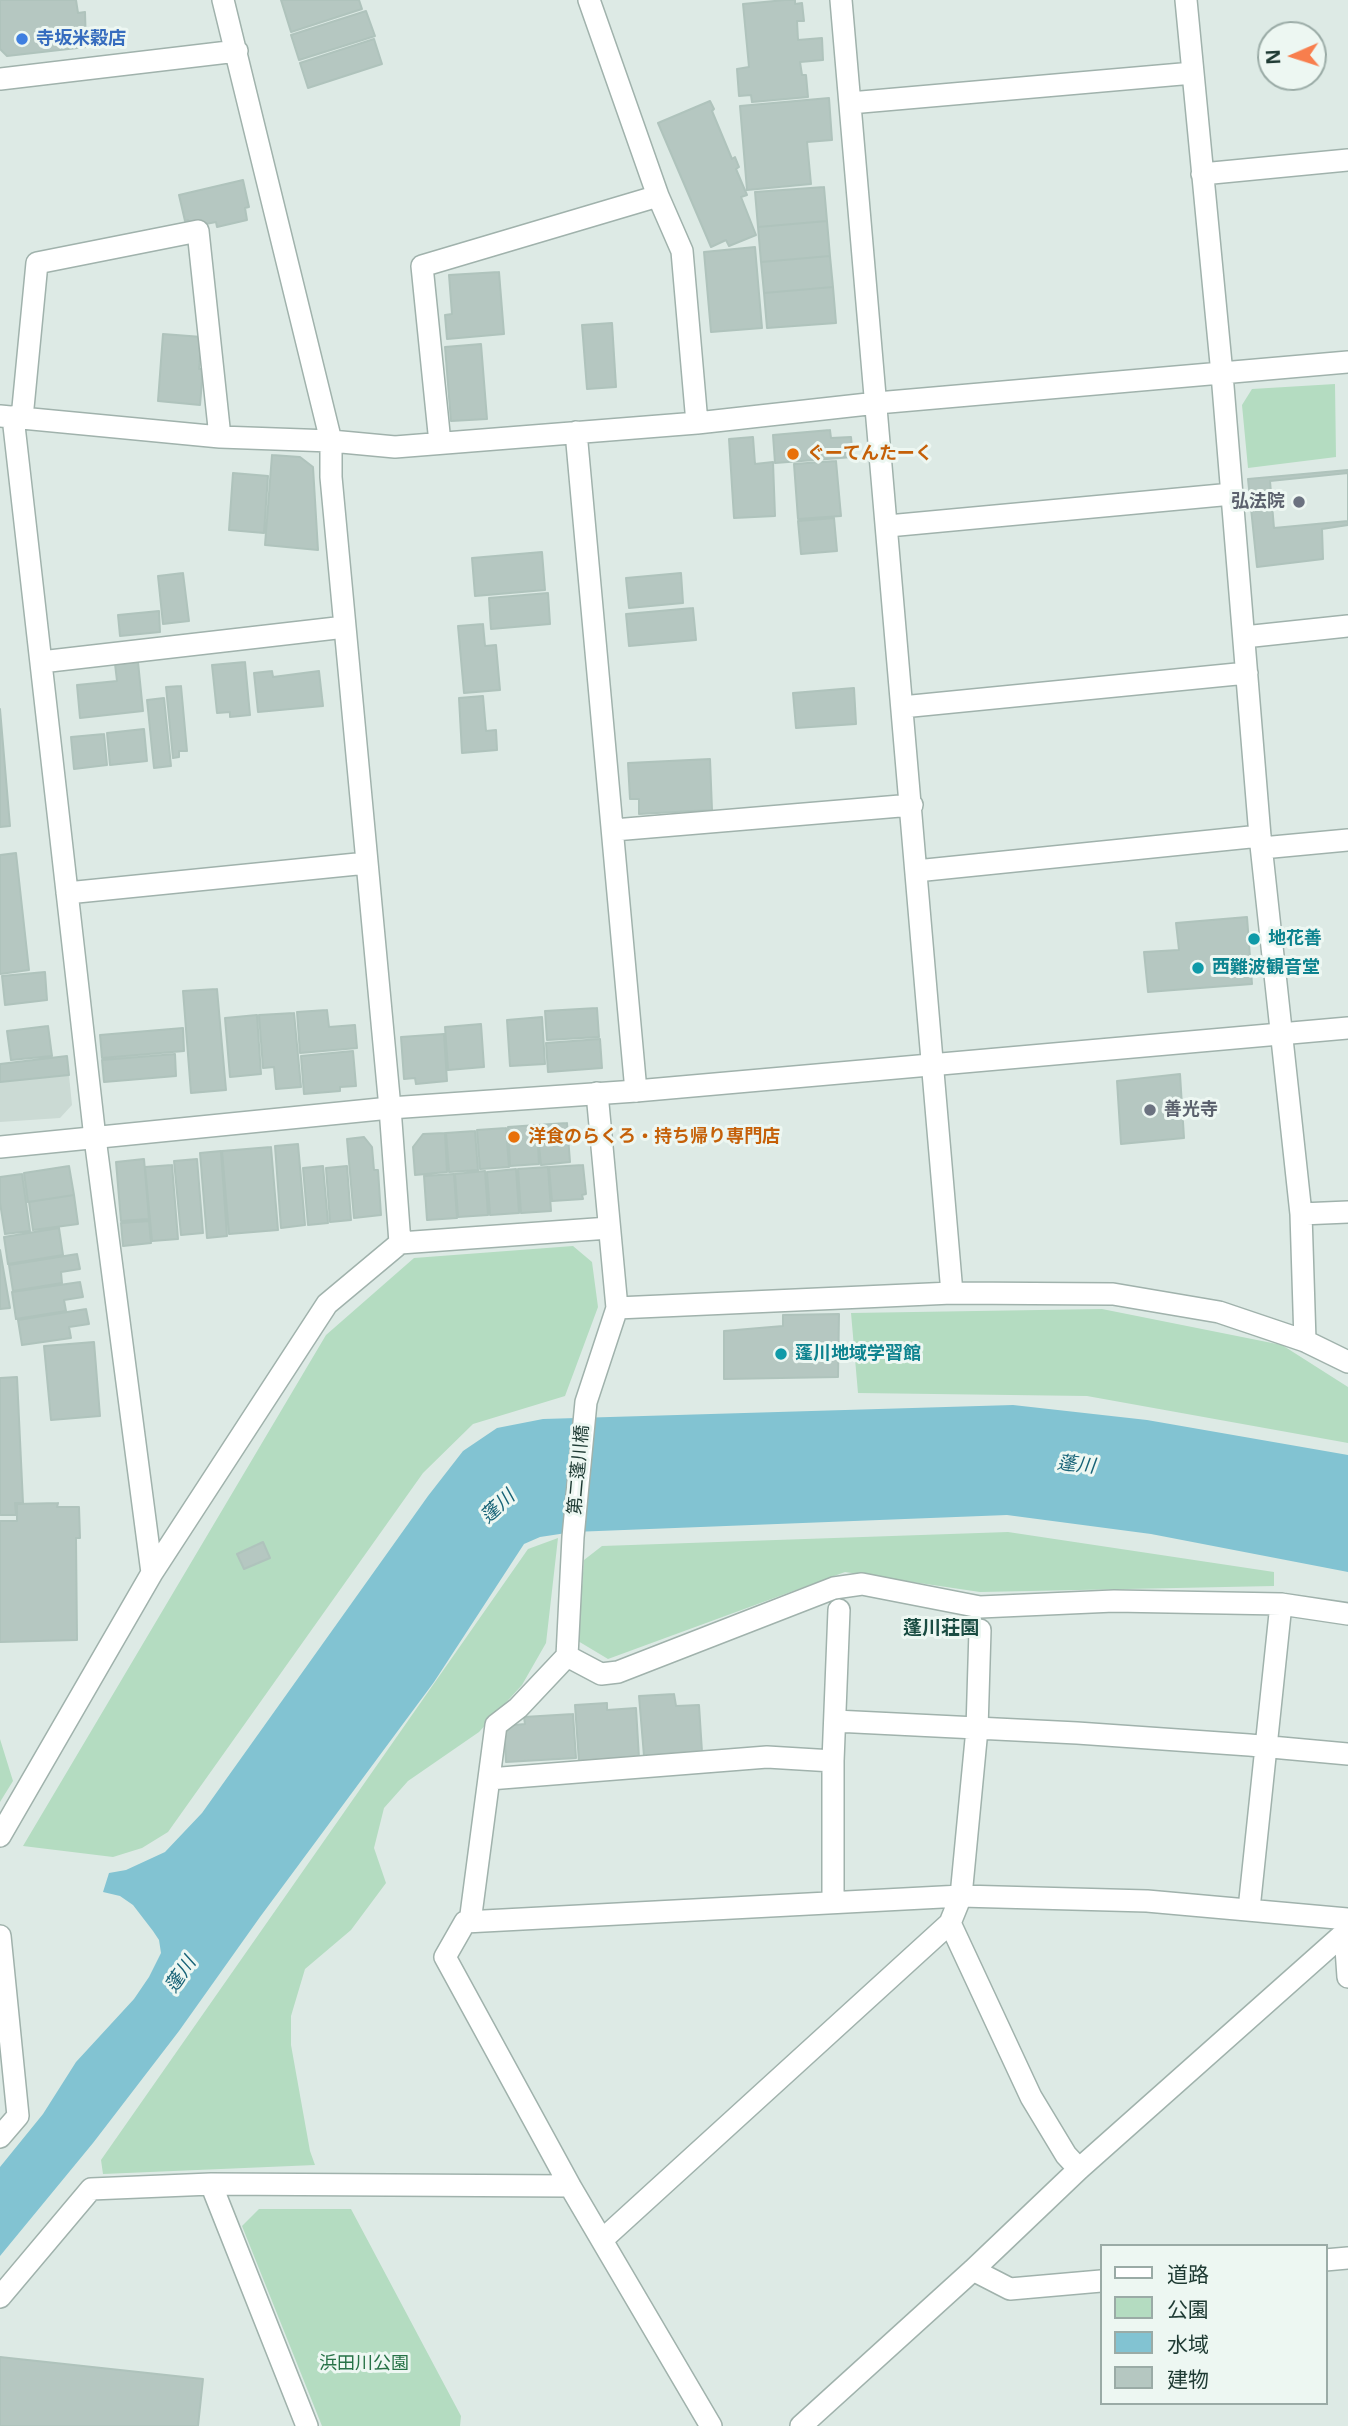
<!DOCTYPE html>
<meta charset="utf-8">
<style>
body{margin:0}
#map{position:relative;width:1348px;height:2426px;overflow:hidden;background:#ddeae5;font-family:"Noto Sans","Noto Sans JP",sans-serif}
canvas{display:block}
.legend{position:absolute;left:1100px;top:2244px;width:228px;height:161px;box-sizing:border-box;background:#edf7f2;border:2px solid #9aaba6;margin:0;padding:9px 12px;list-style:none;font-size:21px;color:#1e3a33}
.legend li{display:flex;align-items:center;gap:14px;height:35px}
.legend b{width:35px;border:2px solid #9aaba6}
.north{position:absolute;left:1257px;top:21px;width:70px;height:70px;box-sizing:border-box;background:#edf7f2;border:2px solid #9aaba6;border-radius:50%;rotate:267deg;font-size:19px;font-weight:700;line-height:28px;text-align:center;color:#1e3a33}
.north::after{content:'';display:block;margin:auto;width:24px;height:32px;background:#f87e4d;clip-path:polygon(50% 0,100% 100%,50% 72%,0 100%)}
</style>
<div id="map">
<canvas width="1348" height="2426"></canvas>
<ul class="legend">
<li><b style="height:9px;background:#fff"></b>道路</li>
<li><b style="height:19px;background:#b4dcc1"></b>公園</li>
<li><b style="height:19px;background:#82c3d2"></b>水域</li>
<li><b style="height:19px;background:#b5c7c1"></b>建物</li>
</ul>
<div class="north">N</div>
</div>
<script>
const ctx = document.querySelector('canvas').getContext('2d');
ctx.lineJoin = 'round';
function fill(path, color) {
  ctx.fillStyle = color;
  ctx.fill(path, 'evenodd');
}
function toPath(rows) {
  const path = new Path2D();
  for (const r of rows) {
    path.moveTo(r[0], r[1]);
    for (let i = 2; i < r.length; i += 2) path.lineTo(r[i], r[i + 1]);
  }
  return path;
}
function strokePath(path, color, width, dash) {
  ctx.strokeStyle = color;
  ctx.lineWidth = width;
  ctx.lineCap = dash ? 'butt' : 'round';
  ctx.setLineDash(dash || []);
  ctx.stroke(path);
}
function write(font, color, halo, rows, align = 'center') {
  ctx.font = font + ' "Noto Sans","Noto Sans JP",sans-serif';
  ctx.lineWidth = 6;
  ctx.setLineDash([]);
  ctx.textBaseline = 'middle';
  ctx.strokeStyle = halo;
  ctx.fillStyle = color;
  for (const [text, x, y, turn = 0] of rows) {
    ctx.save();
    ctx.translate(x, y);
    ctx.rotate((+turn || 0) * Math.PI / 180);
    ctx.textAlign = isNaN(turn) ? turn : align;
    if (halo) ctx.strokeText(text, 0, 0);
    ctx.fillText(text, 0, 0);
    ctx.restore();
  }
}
const built = toPath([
 [67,1056,72,1105,60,1118,0,1122,0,1064]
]);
const green = toPath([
 [1335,384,1336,457,1248,468,1242,405,1252,389],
 [573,1246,592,1262,598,1307,565,1396,473,1424,423,1473,168,1832,142,1848,113,1857,23,1846,326,1335,414,1258],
 [1102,1309,1282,1345,1348,1387,1348,1443,1087,1396,858,1393,851,1313],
 [1008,1532,1274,1572,1274,1586,980,1592,845,1572,608,1659,578,1641,584,1560,602,1546],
 [558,1538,546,1643,522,1685,479,1732,408,1781,384,1808,374,1848,386,1883,351,1930,305,1969,291,2016,291,2045,310,2151,315,2165,103,2174,101,2160,528,1549],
 [0,1739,13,1781,0,1802],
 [259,2209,351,2209,461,2416,460,2426,322,2426,242,2226]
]);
const water = toPath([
 [1013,1405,1147,1420,1348,1455,1348,1572,1151,1534,1007,1515,573,1532,540,1537,524,1544,434,1682,260,1917,179,2031,93,2143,0,2256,0,2167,43,2114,76,2062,134,1999,149,1977,161,1953,159,1940,153,1931,133,1905,120,1896,103,1892,109,1873,126,1870,165,1852,202,1813,428,1496,463,1451,497,1428,543,1419]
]);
const building = toPath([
 [0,0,76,0,78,13,85,12,86,47,7,56,0,49,0,0],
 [281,0,359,0,362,9,291,32,281,0],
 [785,0,795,0,795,4,802,3,804,21,797,21,798,40,822,38,823,60,800,62,802,75,806,75,808,97,752,102,751,95,739,96,737,69,749,67,743,4,785,0],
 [366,11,375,36,299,60,291,35,366,11],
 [374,39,382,64,308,88,300,63,374,39],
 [829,98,832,140,807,142,811,184,747,190,740,106,829,98],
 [710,101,714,109,712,111,732,159,735,157,739,167,736,169,747,195,741,197,756,235,729,246,726,240,711,247,658,123,710,101],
 [243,180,249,207,245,208,247,220,217,227,216,222,190,227,188,220,185,221,179,195,243,180],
 [824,187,827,221,758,227,755,192,824,187],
 [827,221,830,256,761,262,758,227,827,221],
 [755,247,762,328,711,332,704,252,755,247],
 [830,256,833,287,764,293,761,262,830,256],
 [499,272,504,334,447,339,445,315,452,314,449,275,499,272],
 [833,287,836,323,767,328,764,293,833,287],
 [612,323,616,387,587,389,582,325,612,323],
 [163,334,202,337,199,369,203,369,200,405,158,401,163,334],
 [481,344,487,419,451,421,445,347,481,344],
 [830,430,831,438,851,437,853,457,775,463,773,435,830,430],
 [753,437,755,464,773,462,775,516,734,518,729,439,753,437],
 [272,455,300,457,313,467,318,550,265,545,272,455],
 [836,461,841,516,798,519,794,464,836,461],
 [1348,470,1348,525,1322,529,1323,559,1257,567,1248,479,1348,470],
 [233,473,268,476,264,533,229,530,233,473],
 [1348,473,1348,521,1274,528,1270,481,1348,473],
 [834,518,837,551,801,554,798,521,834,518],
 [542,552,545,590,475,596,472,558,542,552],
 [183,573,189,621,163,624,158,576,183,573],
 [681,573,683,603,629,608,626,578,681,573],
 [548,593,550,624,491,629,489,598,548,593],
 [693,608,696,640,629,646,626,614,693,608],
 [159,611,160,632,120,636,118,615,159,611],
 [483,624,485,646,496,645,500,690,464,693,458,626,483,624],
 [138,662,143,711,80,718,77,685,117,681,115,664,138,662],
 [245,662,250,715,230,717,230,712,217,713,212,665,245,662],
 [272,671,273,677,319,671,323,706,258,712,254,673,272,671],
 [181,686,187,751,179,751,179,757,173,758,166,687,181,686],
 [854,688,856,724,796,728,793,693,854,688],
 [483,696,486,731,496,730,497,750,462,753,459,698,483,696],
 [164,698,171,766,154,768,147,700,164,698],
 [0,709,10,826,0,827,0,709],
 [144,729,147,761,110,765,107,733,144,729],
 [104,734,107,765,74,769,71,737,104,734],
 [710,759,712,810,639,814,639,799,630,799,628,763,710,759],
 [16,853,29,970,0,974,0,855,16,853],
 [1247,917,1252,984,1148,992,1144,952,1179,950,1176,923,1247,917],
 [45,972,47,1000,5,1005,2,976,45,972],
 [217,989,226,1090,191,1093,183,991,217,989],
 [597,1008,599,1037,547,1040,545,1011,597,1008],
 [327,1010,329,1027,355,1025,357,1048,300,1053,297,1012,327,1010],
 [294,1013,301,1087,276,1089,274,1067,263,1068,259,1015,294,1013],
 [257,1015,261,1074,230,1077,225,1018,257,1015],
 [542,1017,545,1064,510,1066,507,1020,542,1017],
 [481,1024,484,1067,448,1070,445,1027,481,1024],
 [48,1026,52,1056,11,1060,7,1031,48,1026],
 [183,1028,184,1051,102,1058,100,1035,183,1028],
 [444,1034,447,1081,416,1084,415,1078,404,1079,401,1037,444,1034],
 [600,1039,602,1068,548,1072,546,1043,600,1039],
 [353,1051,356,1086,340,1087,340,1091,304,1094,301,1056,353,1051],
 [175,1054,176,1076,104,1082,102,1060,175,1054],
 [67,1056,69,1075,0,1082,0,1064,67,1056],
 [1180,1074,1184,1138,1121,1144,1117,1081,1180,1074],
 [567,1123,570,1162,541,1165,537,1125,567,1123],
 [537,1125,539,1164,510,1166,508,1127,537,1125],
 [506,1128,509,1167,480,1169,477,1130,506,1128],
 [475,1131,478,1170,449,1172,446,1133,475,1131],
 [445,1133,447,1172,415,1175,413,1147,423,1134,445,1133],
 [364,1137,372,1147,374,1170,378,1170,381,1215,354,1218,347,1139,364,1137],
 [298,1144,305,1225,281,1228,275,1146,298,1144],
 [271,1147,278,1230,229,1234,222,1151,271,1147],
 [221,1151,227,1236,207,1238,200,1153,221,1151],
 [144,1159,149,1219,121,1221,116,1162,144,1159],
 [197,1159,203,1233,181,1235,174,1161,197,1159],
 [172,1165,178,1239,152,1241,145,1167,172,1165],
 [583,1165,586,1194,582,1195,583,1199,552,1201,549,1167,583,1165],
 [69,1166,74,1195,28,1202,24,1173,69,1166],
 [323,1166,328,1223,308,1225,303,1168,323,1166],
 [347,1166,351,1220,330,1222,326,1168,347,1166],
 [548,1167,551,1211,521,1213,518,1169,548,1167],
 [516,1169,519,1213,490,1215,487,1172,516,1169],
 [485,1171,488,1215,458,1217,455,1174,485,1171],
 [22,1174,30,1231,5,1234,0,1203,0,1177,22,1174],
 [454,1174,457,1218,427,1220,424,1176,454,1174],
 [74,1195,78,1224,33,1230,29,1202,74,1195],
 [149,1221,151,1243,123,1246,121,1223,149,1221],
 [59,1228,63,1255,8,1264,4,1237,59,1228],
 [0,1250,10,1308,0,1309,0,1250],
 [77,1254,80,1269,61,1272,62,1283,13,1291,9,1265,77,1254],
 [80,1282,83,1297,64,1300,66,1311,16,1319,12,1292,80,1282],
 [86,1309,89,1324,69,1327,71,1338,22,1345,18,1320,86,1309],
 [839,1314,838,1377,724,1379,724,1331,783,1326,783,1315,839,1314],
 [94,1342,100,1416,51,1420,44,1346,94,1342],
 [17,1377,23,1503,15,1503,16,1515,0,1515,0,1378,17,1377],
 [58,1503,57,1507,79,1507,80,1538,76,1538,77,1640,0,1642,0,1521,17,1521,17,1504,58,1503],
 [263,1542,270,1558,244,1569,237,1554,263,1542],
 [674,1694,676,1706,699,1705,702,1752,644,1756,639,1696,674,1694],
 [607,1703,607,1710,636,1708,639,1758,579,1762,575,1705,607,1703],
 [573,1714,576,1758,506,1762,504,1726,525,1724,524,1717,573,1714],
 [0,2357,203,2379,198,2426,0,2426,0,2357]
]);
const service = toPath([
 [977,1729,980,1630]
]);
const minor = toPath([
 [223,0,331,441,331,477,390,1108,400,1243],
 [589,0,658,196,682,251,697,423],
 [841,0,952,1293],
 [1186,0,1222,374,1260,836,1301,1214,1305,1341],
 [0,79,237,51],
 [850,103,1193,73],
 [1202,174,1348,160],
 [0,416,220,437,331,441,395,447,697,423,877,403,1348,362],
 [13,417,95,1138,152,1573],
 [22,418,37,263,198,231,220,437],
 [576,432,636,1091],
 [440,443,422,266,658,196],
 [888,526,1232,494],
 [1244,637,1348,626],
 [41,662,345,627],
 [902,707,1247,673],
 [614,830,912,805],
 [1262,848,1348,840],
 [916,871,1260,836],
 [67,893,367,863],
 [1301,1214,1348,1212],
 [617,1308,952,1293,1113,1294,1219,1312,1305,1341,1348,1362],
 [567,1656,573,1537,586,1402,617,1308,597,1093],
 [835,1721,1077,1733,1249,1745,1348,1754],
 [489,1779,767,1757,833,1761],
 [0,1836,152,1573,327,1304,400,1243,609,1228],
 [833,1901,833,1761,839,1610],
 [1249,1909,1281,1604],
 [470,1922,496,1725,518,1708,567,1656,601,1674,618,1672,834,1588,862,1584,980,1607,1114,1601,1281,1604,1348,1614],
 [950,1923,1031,2097,1066,2155,1079,2169],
 [1345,1934,1348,1977],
 [0,1936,18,2116,0,2137],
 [211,2184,307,2426],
 [602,2240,950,1923,961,1896,977,1729],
 [1325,2260,1348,2258],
 [973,2270,1010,2289,1101,2281],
 [0,2297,91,2189,211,2184,570,2186],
 [711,2426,570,2186,445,1957,465,1922,961,1896,1147,1901,1348,1919],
 [801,2426,973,2270,1079,2169,1348,1930]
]);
const tertiary = toPath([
 [0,1147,390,1108,636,1091,1348,1028]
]);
const markers = [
 [22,39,7,"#3f7fe0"],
 [793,454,7,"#e8710a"],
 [1299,502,7,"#6b7280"],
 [1254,939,7,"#0f9aa8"],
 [1198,968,7,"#0f9aa8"],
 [1150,1110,7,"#6b7280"],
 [514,1137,7,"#e8710a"],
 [781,1354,7,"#0f9aa8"]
];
const shopNames = [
 ["寺坂米穀店",36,39]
];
const foodNames = [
 ["ぐーてんたーく",807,454],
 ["洋食のらくろ・持ち帰り専門店",528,1137]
];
const worshipNames = [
 ["弘法院",1285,502],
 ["善光寺",1164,1110,"left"]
];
const cultureNames = [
 ["地花善",1268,939],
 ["西難波観音堂",1212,968],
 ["蓬川地域学習館",795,1354]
];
const streetNames = [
 ["第二蓬川橋",579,1470,-85]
];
const parkNames = [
 ["浜田川公園",364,2364]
];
const waterNames = [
 ["蓬川",1076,1465,6],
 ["蓬川",498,1507,-43],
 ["蓬川",181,1975,-56]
];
const neighbourhoodNames = [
 ["蓬川荘園",941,1629]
];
fill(built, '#cbdad4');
fill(green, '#b4dcc1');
fill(water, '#82c3d2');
fill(building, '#b5c7c1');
strokePath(building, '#afc3bc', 2);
strokePath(service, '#a0b2ac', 24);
strokePath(minor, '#a0b2ac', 24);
strokePath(tertiary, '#a0b2ac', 24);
strokePath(service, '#fff', 21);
strokePath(minor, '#fff', 21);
strokePath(tertiary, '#fff', 21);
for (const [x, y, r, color] of markers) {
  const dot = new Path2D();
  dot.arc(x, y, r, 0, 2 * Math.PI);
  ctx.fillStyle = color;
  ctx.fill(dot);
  strokePath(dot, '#edf7f2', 2.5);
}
write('bold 18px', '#366cbe', '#edf7f2', shopNames, 'left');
write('bold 18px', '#c56008', '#edf7f2', foodNames, 'left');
write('bold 18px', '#5b616d', '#edf7f2', worshipNames, 'right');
write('bold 18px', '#0d838f', '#edf7f2', cultureNames, 'left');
write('18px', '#1e3a33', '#edf7f2', streetNames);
write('18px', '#277247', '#edf7f2', parkNames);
write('italic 19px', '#176377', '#edf7f2', waterNames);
write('bold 19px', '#1a4c42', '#edf7f2', neighbourhoodNames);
</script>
